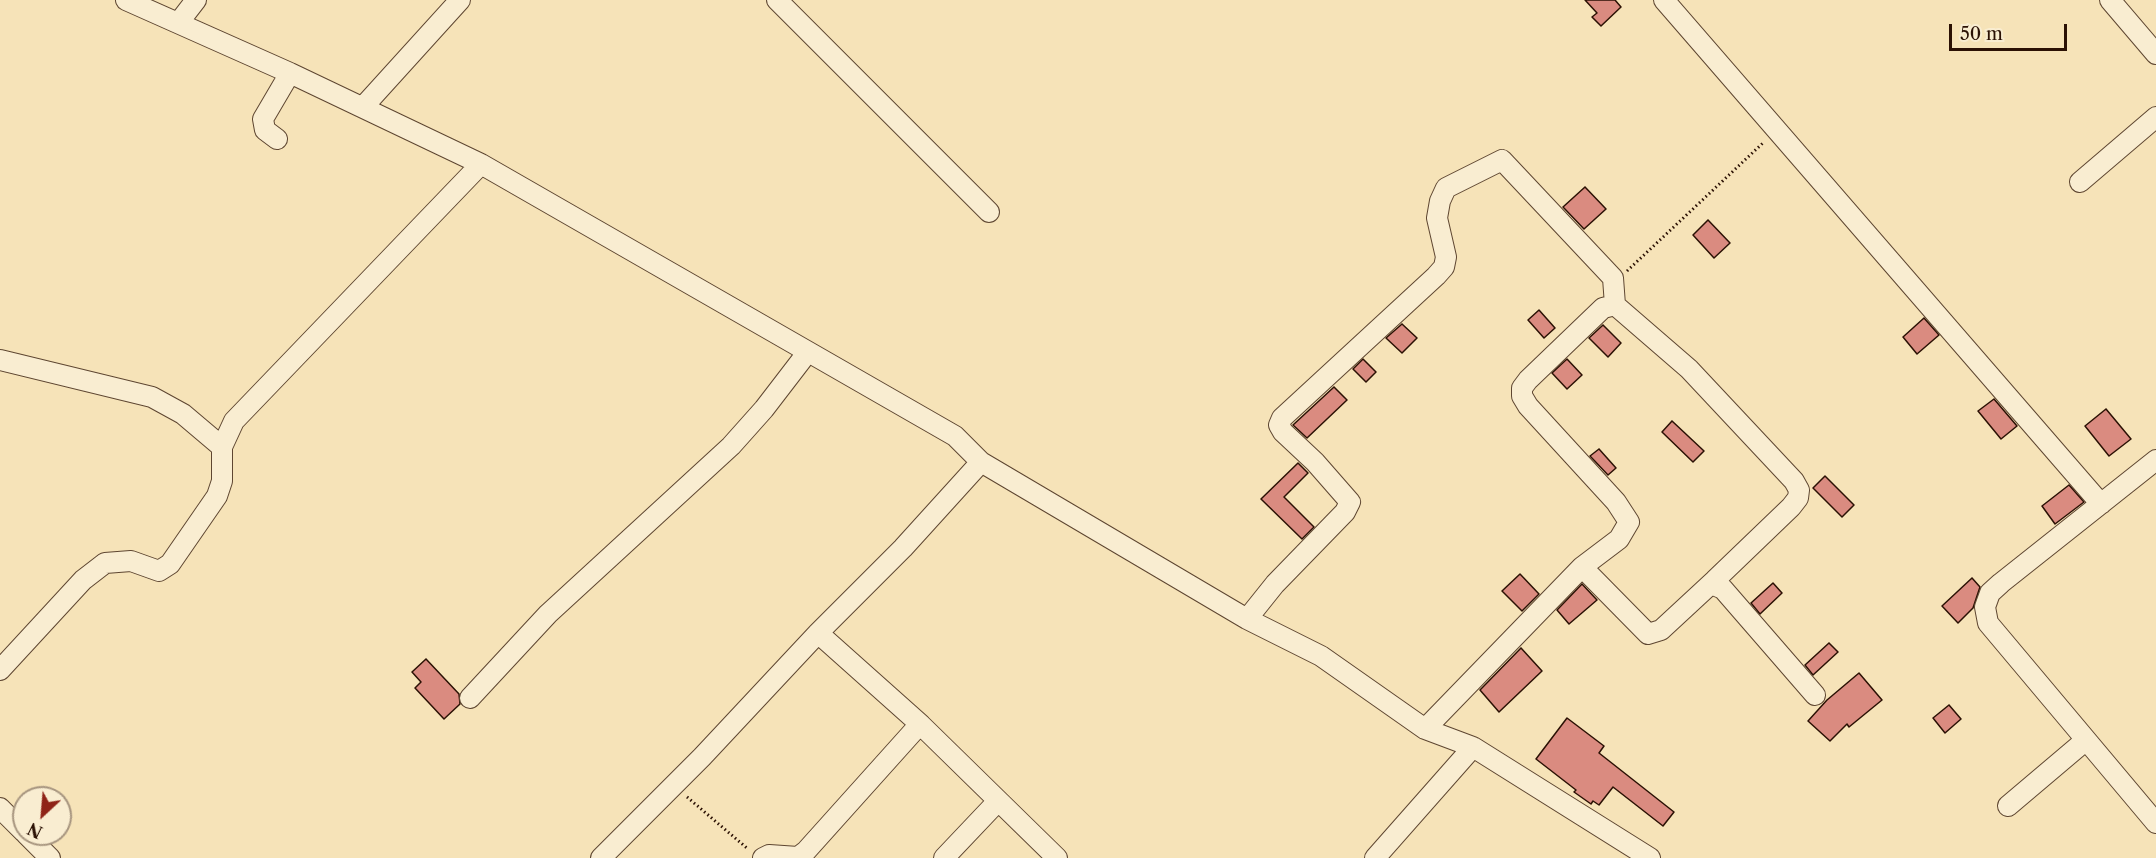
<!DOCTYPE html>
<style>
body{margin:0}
#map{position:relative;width:2156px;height:858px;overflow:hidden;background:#f6e3b8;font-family:"Libre Caslon Text",serif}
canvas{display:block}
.north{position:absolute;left:12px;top:786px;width:60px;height:60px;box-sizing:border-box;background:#f9edd1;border:2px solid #a7957f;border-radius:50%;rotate:206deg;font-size:16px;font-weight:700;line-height:24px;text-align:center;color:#2b1104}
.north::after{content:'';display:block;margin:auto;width:21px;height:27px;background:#8f2418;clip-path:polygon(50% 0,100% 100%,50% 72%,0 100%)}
.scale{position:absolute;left:1949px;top:24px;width:118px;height:27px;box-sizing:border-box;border:3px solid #2b1104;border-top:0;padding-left:8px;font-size:18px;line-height:21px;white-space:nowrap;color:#2b1104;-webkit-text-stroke:4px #f9edd1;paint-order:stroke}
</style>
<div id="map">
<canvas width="2156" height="858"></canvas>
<div class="north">N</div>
<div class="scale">50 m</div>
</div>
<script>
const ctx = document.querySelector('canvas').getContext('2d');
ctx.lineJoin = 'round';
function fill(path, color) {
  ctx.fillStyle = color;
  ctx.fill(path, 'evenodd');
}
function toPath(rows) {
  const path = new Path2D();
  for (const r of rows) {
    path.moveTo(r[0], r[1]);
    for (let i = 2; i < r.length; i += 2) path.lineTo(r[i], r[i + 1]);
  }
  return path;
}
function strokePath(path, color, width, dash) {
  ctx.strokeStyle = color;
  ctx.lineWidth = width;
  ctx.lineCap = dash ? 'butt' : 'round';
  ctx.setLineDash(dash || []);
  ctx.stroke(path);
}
const building = toPath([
 [1585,0,1615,0,1621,7,1601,26,1592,17,1597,13,1585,0],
 [1585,187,1606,209,1584,229,1563,207,1585,187],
 [1708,220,1730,243,1714,258,1693,235,1708,220],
 [1539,310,1555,328,1544,338,1528,320,1539,310],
 [1924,318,1939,335,1917,354,1903,337,1924,318],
 [1402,324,1417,338,1402,353,1386,338,1402,324],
 [1603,325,1621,343,1608,357,1589,338,1603,325],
 [1363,359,1376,372,1366,382,1353,369,1363,359],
 [1567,359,1582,375,1567,389,1552,373,1567,359],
 [1334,387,1347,400,1307,438,1293,425,1334,387],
 [1994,399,2017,426,2001,439,1978,411,1994,399],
 [2106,409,2131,439,2109,456,2085,426,2106,409],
 [1672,421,1704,451,1693,462,1662,432,1672,421],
 [1599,449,1616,468,1608,475,1590,456,1599,449],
 [1298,463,1308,473,1284,497,1314,527,1302,539,1261,499,1298,463],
 [1825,476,1854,505,1842,517,1813,488,1825,476],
 [2069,485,2084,502,2055,524,2042,506,2069,485],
 [1520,574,1539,594,1522,611,1502,591,1520,574],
 [1972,578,1980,587,1973,608,1958,623,1942,606,1972,578],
 [1773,583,1782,593,1760,614,1751,603,1773,583],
 [1582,584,1597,600,1569,624,1557,610,1582,584],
 [1829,643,1838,652,1813,675,1805,665,1829,643],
 [1521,648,1542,671,1499,712,1480,690,1521,648],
 [426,659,459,694,460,704,444,719,415,688,421,682,412,672,426,659],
 [1859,673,1882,700,1849,727,1847,724,1830,741,1808,721,1827,700,1859,673],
 [1949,705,1961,719,1945,733,1933,718,1949,705],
 [1567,718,1604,746,1599,753,1674,812,1663,826,1613,787,1599,805,1593,801,1591,804,1574,792,1576,790,1536,759,1567,718]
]);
const path = toPath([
 [1627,271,1764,142],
 [687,797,748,849]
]);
const minor = toPath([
 [126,0,290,73,481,164,955,436,981,462,1247,619,1321,656,1425,729,1473,747,1650,858],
 [777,0,989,212],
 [1664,0,2101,504],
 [2110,0,2156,54],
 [179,22,196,0],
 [363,107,460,0],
 [277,139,265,130,263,119,290,73],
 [2080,182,2156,117],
 [1615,305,1689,369,1794,481,1799,490,1798,498,1791,507,1715,580],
 [0,360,152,397,183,414,222,447],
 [2156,460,2001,583,1990,593,1985,607,1988,623,2156,823],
 [1582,567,1648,634,1661,630,1715,580,1716,586,1723,589,1815,695],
 [1247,619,1275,584,1345,512,1350,502,1315,462,1283,432,1279,425,1282,418,1436,276,1444,267,1446,257,1437,218,1440,201,1446,188,1502,160,1613,278,1615,305,1603,308,1528,380,1522,388,1522,396,1528,406,1616,502,1629,522,1619,539,1582,567,1425,729],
 [818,633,920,724,1057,858],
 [0,670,83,580,105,563,131,561,159,571,170,564,217,496,222,481,222,447,234,421,481,164],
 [470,698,548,614,731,446,764,409,807,353],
 [2008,806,2086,740],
 [0,808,24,832],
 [26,834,50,858],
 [601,858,702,757,818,633,903,548,981,462],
 [763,858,769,855,798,857,806,851,920,724],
 [944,858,998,801],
 [1375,858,1473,747]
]);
fill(building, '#da8b80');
strokePath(building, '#2b1104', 1.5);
strokePath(minor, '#5e4631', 22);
strokePath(path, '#2b1104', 3, [1.5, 3]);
strokePath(minor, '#f9edd1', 20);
</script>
